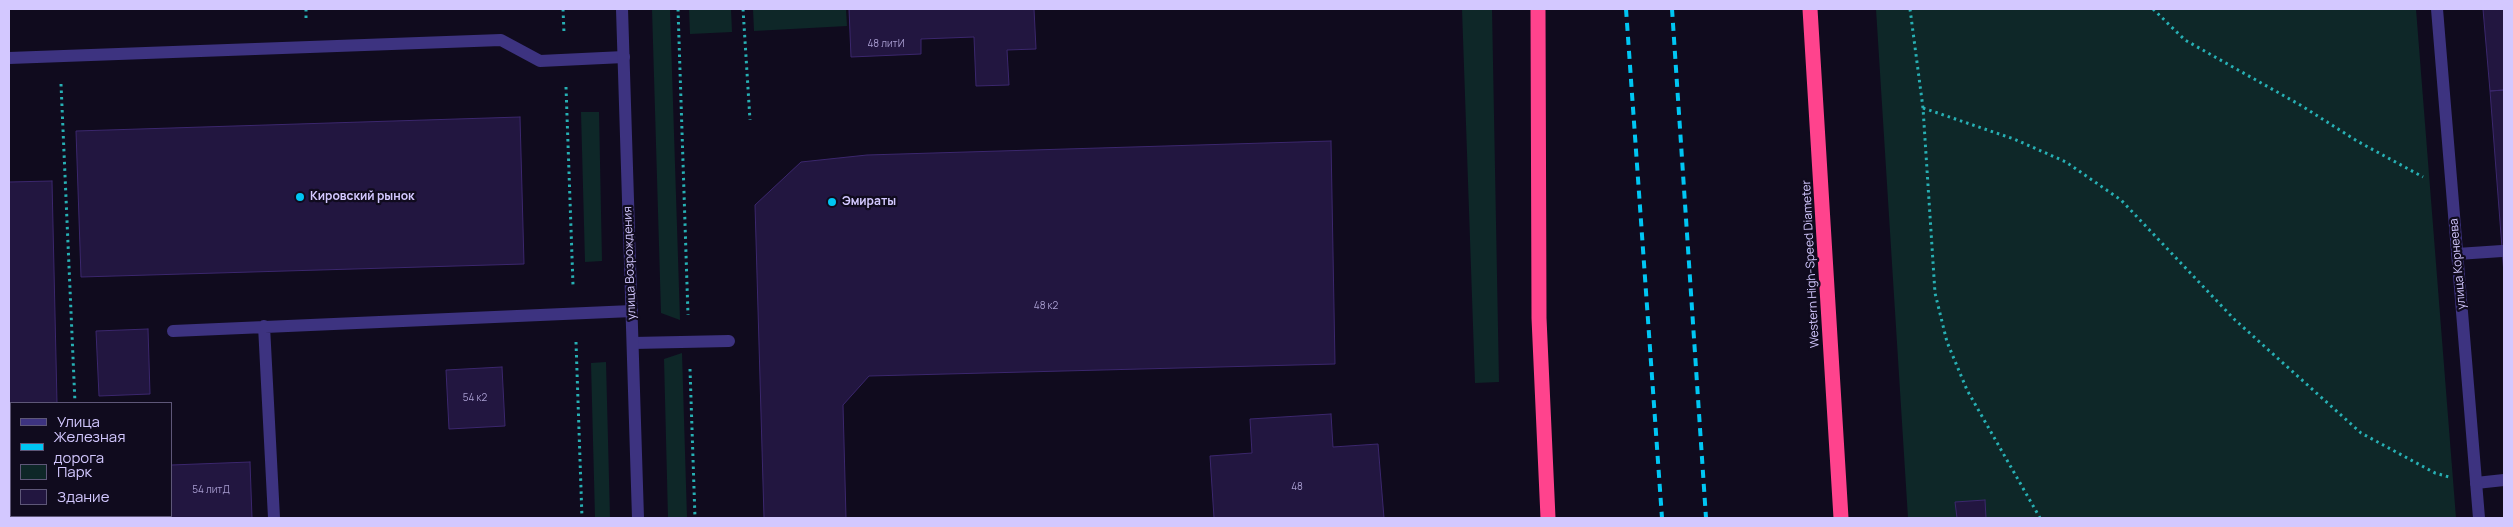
<!DOCTYPE html>
<meta charset="utf-8">
<style>
body{margin:0}
#map{position:relative;width:2513px;height:527px;overflow:hidden;background:#100b1e;font-family:Manrope,sans-serif}
canvas{display:block}
.frame{position:absolute;inset:0;border:10px solid #d3c8ff;pointer-events:none}
.legend{position:absolute;left:10px;top:402px;width:162px;height:115px;box-sizing:border-box;background:#100b1e;border:1px solid #5e5778;margin:0;padding:6px 9px;list-style:none;font-size:15px;color:#d3c8ff}
.legend li{display:flex;align-items:center;gap:10px;height:25px}
.legend b{width:25px;border:1px solid #5e5778}
</style>
<div id="map">
<canvas width="2513" height="527"></canvas>
<div class="frame"></div>
<ul class="legend">
<li><b style="height:6px;background:#3d3380"></b>Улица</li>
<li><b style="height:6px;background:#00c6f3"></b>Железная дорога</li>
<li><b style="height:14px;background:#0e2728"></b>Парк</li>
<li><b style="height:14px;background:#221640"></b>Здание</li>
</ul>
</div>
<script>
const ctx = document.querySelector('canvas').getContext('2d');
ctx.lineJoin = 'round';
function fill(path, color) {
  ctx.fillStyle = color;
  ctx.fill(path, 'evenodd');
}
function toPath(rows) {
  const path = new Path2D();
  for (const r of rows) {
    path.moveTo(r[0], r[1]);
    for (let i = 2; i < r.length; i += 2) path.lineTo(r[i], r[i + 1]);
  }
  return path;
}
function strokePath(path, color, width, dash) {
  ctx.strokeStyle = color;
  ctx.lineWidth = width;
  ctx.lineCap = dash ? 'butt' : 'round';
  ctx.setLineDash(dash || []);
  ctx.stroke(path);
}
function write(font, color, halo, rows, align = 'center') {
  ctx.font = font + ' Manrope,sans-serif';
  ctx.lineWidth = 4.5;
  ctx.setLineDash([]);
  ctx.textBaseline = 'middle';
  ctx.strokeStyle = halo;
  ctx.fillStyle = color;
  for (const [text, x, y, turn = 0] of rows) {
    ctx.save();
    ctx.translate(x, y);
    ctx.rotate((+turn || 0) * Math.PI / 180);
    ctx.textAlign = isNaN(turn) ? turn : align;
    if (halo) ctx.strokeText(text, 0, 0);
    ctx.fillText(text, 0, 0);
    ctx.restore();
  }
}
const green = toPath([
 [652,9,670,9,680,320,661,313],
 [689,9,731,9,732,32,690,34],
 [753,9,846,9,847,26,754,31],
 [1462,9,1492,9,1499,382,1475,383],
 [1876,9,2416,9,2456,518,1908,518],
 [581,112,599,112,602,261,585,262],
 [682,353,687,518,668,518,664,359],
 [606,362,610,518,595,518,591,363]
]);
const building = toPath([
 [849,9,1034,9,1036,49,1007,50,1009,85,976,86,974,37,921,39,921,54,851,57,849,9],
 [2483,9,2504,9,2504,90,2490,91,2483,9],
 [2504,90,2504,274,2490,91,2504,90],
 [520,117,524,264,81,277,76,131,520,117],
 [1331,141,1335,364,869,376,843,405,846,518,764,518,755,205,801,162,867,155,1331,141],
 [52,181,57,403,11,403,11,414,9,414,9,182,52,181],
 [148,329,150,394,99,396,96,331,148,329],
 [502,367,505,426,449,429,446,370,502,367],
 [1331,414,1333,447,1378,444,1384,518,1214,518,1210,456,1252,453,1250,419,1331,414],
 [9,458,11,458,11,516,73,516,73,518,9,518,9,458],
 [250,462,252,518,147,518,147,516,171,516,171,465,250,462],
 [1985,500,1986,518,1957,518,1955,502,1985,500]
]);
const path = toPath([
 [306,9,306,18],
 [563,9,564,33],
 [678,9,688,315],
 [743,9,750,120],
 [1910,9,1923,108,1935,293,1947,342,1967,390,2040,518],
 [2153,9,2185,40,2302,106,2357,141,2423,177],
 [61,84,75,403],
 [566,87,573,285],
 [1923,108,2014,139,2066,162,2121,200,2234,319,2361,433,2435,473,2449,477],
 [576,342,582,518],
 [690,369,695,518],
 [81,516,81,518]
]);
const lane = toPath([
 [9,58,501,40,540,61,624,57],
 [2457,254,2502,251],
 [264,326,274,518],
 [173,331,632,311],
 [633,343,729,341],
 [2476,483,2504,480]
]);
const street = toPath([
 [622,9,638,518],
 [2437,9,2479,518]
]);
const highway = toPath([
 [1538,9,1539,318,1548,518],
 [1810,9,1841,518]
]);
const rail = toPath([
 [1626,9,1662,518],
 [1672,9,1706,518]
]);
const markers = [
 [300,197,5,"#00c6f3"],
 [832,202,5,"#00c6f3"]
];
const numberNames = [
 ["48 литИ",886,44],
 ["48 к2",1046,306],
 ["54 к2",475,398],
 ["48",1297,487],
 ["54 литД",211,490]
];
const poiNames = [
 ["Кировский рынок",310,197],
 ["Эмираты",842,202]
];
const streetNames = [
 ["улица Возрождения",630,263,-92],
 ["Western High-Speed Diameter",1811,264,-93],
 ["улица Корнеева",2458,264,-95]
];
fill(green, '#0e2728');
fill(building, '#221640');
strokePath(building, '#3b276d', 1);
strokePath(path, '#27b0b4', 3, [2.5, 4]);
strokePath(lane, '#3d3380', 12);
strokePath(street, '#3d3380', 12);
strokePath(highway, '#ff438d', 15);
strokePath(rail, '#00c6f3', 4, [8, 6]);
for (const [x, y, r, color] of markers) {
  const dot = new Path2D();
  dot.arc(x, y, r, 0, 2 * Math.PI);
  ctx.fillStyle = color;
  ctx.fill(dot);
  strokePath(dot, '#100b1e', 2);
}
write('10px', '#a79ccf', null, numberNames);
write('bold 12px', '#d3c8ff', '#100b1e', poiNames, 'left');
write('12px', '#d3c8ff', '#100b1e', streetNames);
</script>
